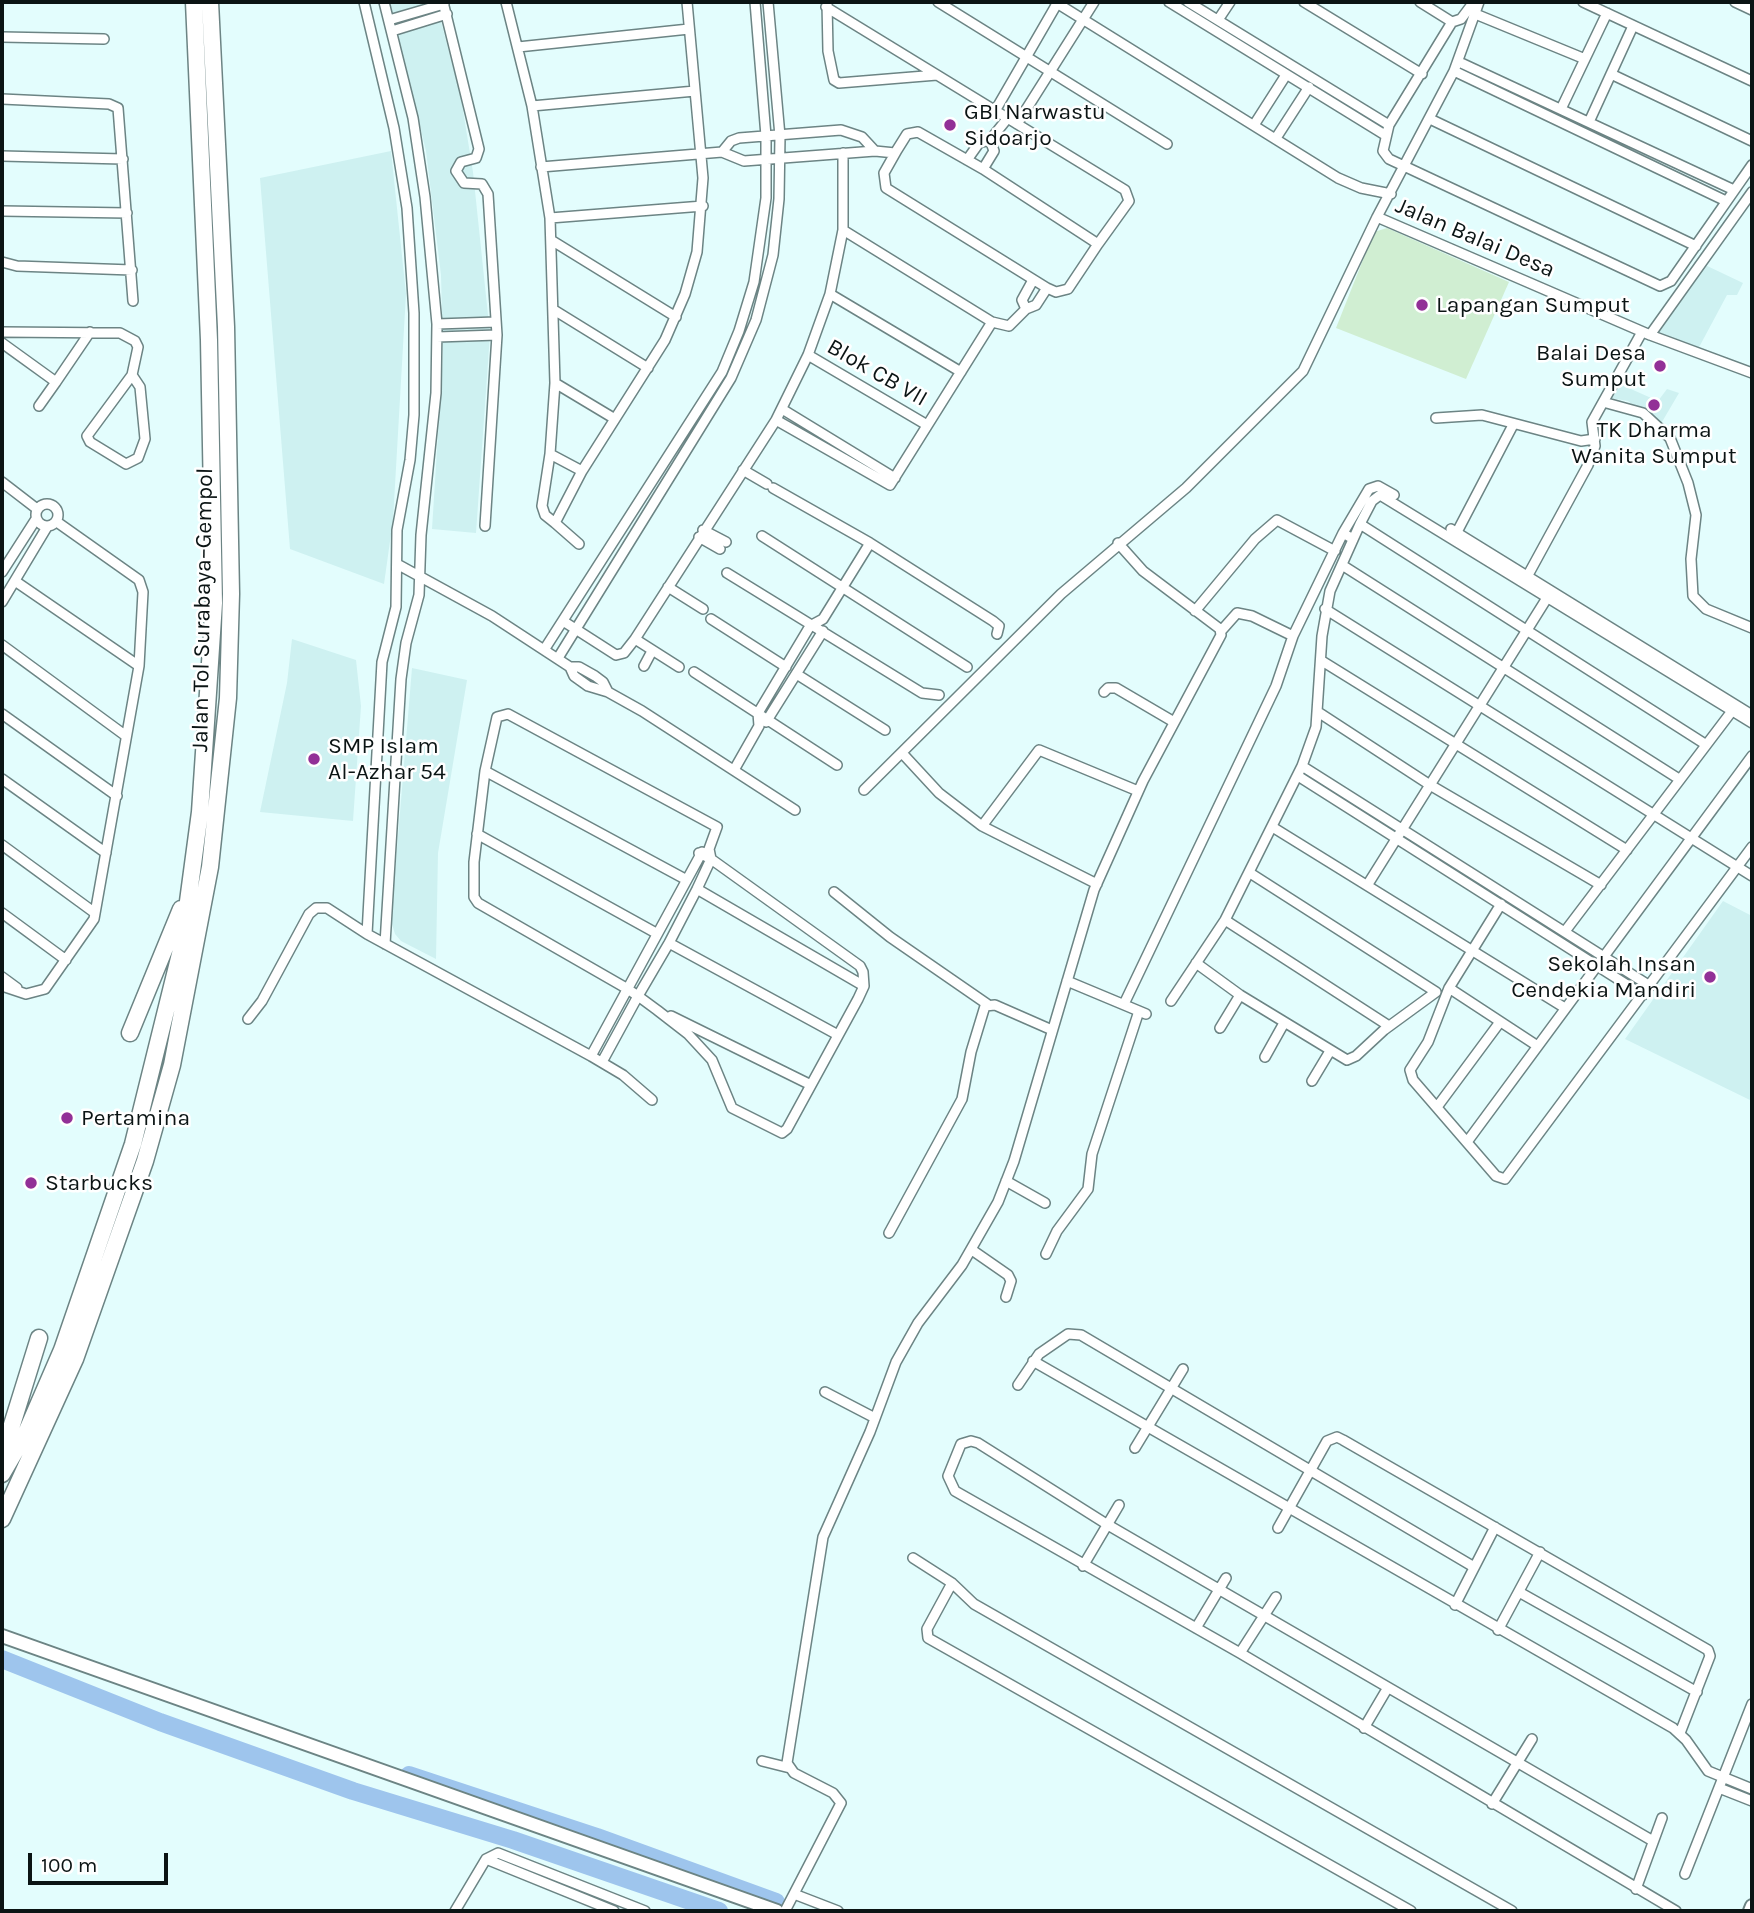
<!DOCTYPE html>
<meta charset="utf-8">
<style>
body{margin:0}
#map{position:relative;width:1754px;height:1913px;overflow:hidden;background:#e3fdfd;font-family:Karla,sans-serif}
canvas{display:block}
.frame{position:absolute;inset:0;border:4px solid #0b1414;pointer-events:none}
.scale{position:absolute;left:28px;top:1853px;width:140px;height:32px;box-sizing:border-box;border:4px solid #0b1414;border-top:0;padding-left:9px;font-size:21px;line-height:24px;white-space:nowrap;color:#0b1414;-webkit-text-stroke:5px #fff;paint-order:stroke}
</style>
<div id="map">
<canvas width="1754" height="1913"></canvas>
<div class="frame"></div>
<div class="scale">100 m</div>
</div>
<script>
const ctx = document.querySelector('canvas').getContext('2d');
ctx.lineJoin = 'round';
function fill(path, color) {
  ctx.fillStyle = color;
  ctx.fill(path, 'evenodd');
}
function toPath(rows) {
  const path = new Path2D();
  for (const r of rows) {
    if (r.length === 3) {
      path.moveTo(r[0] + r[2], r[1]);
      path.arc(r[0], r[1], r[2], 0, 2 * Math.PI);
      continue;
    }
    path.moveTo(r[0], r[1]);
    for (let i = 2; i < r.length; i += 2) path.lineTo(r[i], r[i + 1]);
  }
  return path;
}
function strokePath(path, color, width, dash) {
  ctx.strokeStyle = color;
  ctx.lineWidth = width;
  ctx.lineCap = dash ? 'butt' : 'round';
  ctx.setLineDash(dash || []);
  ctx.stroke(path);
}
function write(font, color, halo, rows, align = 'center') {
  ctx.font = font + ' Karla,sans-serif';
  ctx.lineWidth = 5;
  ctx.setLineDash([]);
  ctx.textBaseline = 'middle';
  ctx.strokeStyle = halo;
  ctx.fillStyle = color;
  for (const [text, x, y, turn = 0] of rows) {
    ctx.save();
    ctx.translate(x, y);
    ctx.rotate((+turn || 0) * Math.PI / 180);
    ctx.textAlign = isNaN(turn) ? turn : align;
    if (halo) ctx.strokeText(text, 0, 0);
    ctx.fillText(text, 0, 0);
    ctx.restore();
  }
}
const built = toPath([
 [390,2,436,2,461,98,473,172,490,334,476,533,432,529,443,355,441,275,426,151],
 [391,151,406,294,393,520,384,584,290,549,260,178],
 [1703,264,1743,283,1737,295,1727,295,1697,351,1651,333],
 [1615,382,1658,401,1667,389,1679,393,1659,427,1628,401,1605,397],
 [292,639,356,660,361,706,353,821,260,812,287,683],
 [412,668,467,680,438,853,436,959,401,941,395,934,391,921],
 [1723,901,1752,916,1752,1101,1625,1039]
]);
const green = toPath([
 [1387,228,1509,282,1466,379,1336,328,1374,232]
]);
const river = toPath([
 [2,1659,160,1722,353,1791,513,1840,719,1911],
 [409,1775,597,1837,776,1902]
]);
const street = toPath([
 [364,2,394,128,407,208,414,313,414,415,410,460,397,530,396,607,382,662,367,934],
 [384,2,413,118,425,197,437,324,436,393,421,535,419,595,406,643,401,679,385,944],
 [443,2,479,149,476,158,461,162,456,171,464,183,482,184,488,194,497,335,485,526],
 [506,2,532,106,550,218,555,383,550,454,542,506,545,515,555,523,582,471,665,340,685,294,697,252,703,178,687,2],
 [938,2,1167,144],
 [1055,2,1338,178,1361,188,1391,194],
 [1169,2,1385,135],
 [1188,2,1389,125],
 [1304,2,1422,74],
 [1420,2,1452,22],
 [1583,2,1752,81],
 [1735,2,1752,10],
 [827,3,828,51,834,80,839,83,937,75],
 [1477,5,1470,7,1461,19,1452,22,1389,125,1383,151,1389,159,1660,286,1671,281,1752,165],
 [826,7,1125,190,1129,201,1098,244],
 [1473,13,1585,59],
 [389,20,444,4],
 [1218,20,1230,2],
 [392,31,447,14],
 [2,37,104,39],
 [518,47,689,29],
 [1459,62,1734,190],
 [1454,71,1726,201],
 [1611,74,1752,141],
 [2,99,109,104,118,108,133,301],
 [532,106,695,91],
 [1561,109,1607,13],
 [995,111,1058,2],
 [1430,119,1696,246],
 [1589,122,1633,26],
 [1017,124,1094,2],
 [1254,125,1286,75],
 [918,132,983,169,1098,244,1068,289,1056,292,1047,288,886,188,884,173,897,150,907,134,918,132],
 [1276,138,1309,87],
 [990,140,1007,119],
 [875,151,862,137,841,130,739,138,731,141,722,152,744,161,875,151,895,153],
 [2,156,123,159],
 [967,160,979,143,990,140,994,151,983,169],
 [541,167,722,152],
 [2,211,127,213],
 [1377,217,1650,335,1752,373],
 [550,218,703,206],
 [843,230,992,322,1009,326,1026,309],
 [551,240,676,317],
 [2,262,17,266,132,270],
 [1033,280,1022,300,1026,309,1036,305,1047,288],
 [830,294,961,372],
 [554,310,648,368],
 [437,324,496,322],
 [2,332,120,333,135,341,138,347,132,375,87,436,90,442,126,464,138,458,145,439,140,387,132,375],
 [1650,335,1752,192],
 [437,337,497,335],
 [2,343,56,382,90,332],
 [808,355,927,425],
 [555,383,615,419],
 [1603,402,1643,413,1670,438,1688,483,1696,515,1691,559,1693,596,1706,609,1752,628],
 [39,406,56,382],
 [782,409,895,478],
 [1436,418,1482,415,1581,441,1595,439],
 [776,420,890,485,992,322],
 [550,454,582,471],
 [743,470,767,484],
 [2,482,37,509],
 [773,488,870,543,993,621,999,626,997,634],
 [47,515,11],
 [555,523,579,544],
 [1360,524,1705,744],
 [1451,529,1752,715],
 [703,530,726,542],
 [1457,532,1513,425],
 [1343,533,1369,489,1378,486,1394,495],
 [762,536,967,667],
 [699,537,720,549],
 [397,564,492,616,570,667,579,667,595,676,603,682,608,692],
 [1342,565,1679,779],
 [2,572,36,519],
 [727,573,922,693,939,695],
 [1528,575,1588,465,1595,446,1592,422,1642,332],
 [15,581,139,666],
 [668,587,703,609],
 [2,602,47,527],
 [1325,609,1752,876],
 [1195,611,1255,539,1277,520,1335,551],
 [711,619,786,667],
 [563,621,616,655,624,653,635,639],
 [1221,631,1237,613,1252,616,1293,636],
 [2,645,126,736],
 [544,650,722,372,739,331,754,282,766,198,766,136,755,2],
 [558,658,731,378,756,320,773,255,779,199,780,136,768,2],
 [1322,661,1627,850],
 [644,666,652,651],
 [570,667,574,676,588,686,608,692,642,711,795,810],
 [679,667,635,639,776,420,808,355,830,294,843,230,843,153],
 [694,672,837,765],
 [798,675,885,730],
 [1104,692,1108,688,1116,688,1174,722],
 [1318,712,1430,785,1601,885],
 [2,714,117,796],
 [766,722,823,631],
 [902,753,939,793,982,826,1097,884],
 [1302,766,1650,986],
 [734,770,759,726,758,713,810,626,823,619,870,543],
 [485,771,685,879],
 [1298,776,1643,995],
 [2,779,106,853],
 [864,790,1061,594,1186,488,1303,371,1377,217,1454,71,1479,2],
 [982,826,1039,750,1138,791],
 [1274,828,1565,1008],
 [477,834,656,933],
 [2,845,95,913],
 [1368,884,1547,598],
 [697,889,864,986],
 [834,892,890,937,987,1004],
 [1501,904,1449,988,1428,1042,1410,1070,1413,1080,1496,1176,1505,1179,1752,847],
 [2,913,66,960],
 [1225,920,1389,1026],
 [1566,930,1732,711],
 [669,943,838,1035],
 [1196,963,1240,995,1347,1060,1356,1056,1384,1030,1436,992,1250,873],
 [2,977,17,988],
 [1067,981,1146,1014],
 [2,986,26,994,45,989,94,919,139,666,143,592,139,580,57,522],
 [1449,988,1536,1045],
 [1171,1001,1225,920,1302,766,1316,727,1322,636,1330,591,1360,524,1372,501,1380,495,1752,723],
 [1124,1004,1276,686,1293,636,1343,533,1353,539],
 [671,1016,811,1085],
 [248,1019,262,1001,309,914,316,908,327,908,367,934,591,1056,623,1075,652,1100],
 [1220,1028,1240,995],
 [591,1056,702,852],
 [1265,1057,1284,1023],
 [602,1062,638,996,669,943,697,889,711,859,709,849,717,827,508,714,497,717,485,771,474,862,474,897,478,903,626,988,638,996,657,1010,688,1034,712,1060,732,1108,782,1133,787,1129,858,999,864,986,863,972,860,966,711,859,699,853],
 [1312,1081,1330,1051],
 [1437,1107,1500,1022],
 [1467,1142,1752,756],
 [1006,1181,1045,1203],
 [889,1233,962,1099,971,1052,985,1006,995,1005,1052,1030],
 [972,1250,1008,1275,1011,1281,1006,1297],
 [1046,1254,1057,1231,1088,1189,1092,1154,1139,1011],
 [1033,1361,1673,1728,1686,1740,1708,1771,1752,1789],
 [1018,1385,1039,1354,1068,1334,1081,1335,1474,1567],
 [825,1392,875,1418],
 [1135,1448,1183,1369],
 [1278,1528,1327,1441,1337,1437,1343,1440,1708,1650,1710,1656,1680,1733],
 [913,1558,952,1583,974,1604,1512,1911],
 [1083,1566,1119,1505],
 [952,1583,927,1629,928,1638,1411,1911],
 [1519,1592,1697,1692],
 [1455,1605,1495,1527],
 [1196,1628,1226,1578],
 [1498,1630,1540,1552],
 [1240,1653,1276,1597],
 [1364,1728,1387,1689],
 [762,1761,790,1768],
 [1719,1788,1752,1801],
 [1492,1804,1532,1739],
 [1653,1841,1108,1525,978,1443,971,1441,961,1444,948,1476,955,1491,1240,1653,1676,1911],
 [486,1859,614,1911],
 [1685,1874,1752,1704],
 [1636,1889,1662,1818],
 [794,1894,838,1911],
 [455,1911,486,1859,498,1853,645,1911],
 [785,1911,841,1803,833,1793,794,1773,787,1763,823,1537,870,1432,896,1362,918,1323,962,1265,998,1202,1014,1161,1094,890,1143,781,1221,635,1220,629,1143,571,1118,543]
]);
const secondary = toPath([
 [2,1636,777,1911],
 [1750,1911,1752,1906]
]);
const highway = toPath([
 [130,1033,181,909],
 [5,1461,11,1428,39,1338],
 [2,1474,26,1433,62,1350,133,1144,182,946,200,812,214,603,209,340,194,2],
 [2,1519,75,1359,145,1161,172,1065,210,867,228,698,231,594,226,327,210,2]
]);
const markers = [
 [950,125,7,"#923097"],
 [1422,305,7,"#923097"],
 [1660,366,7,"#923097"],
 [1654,405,7,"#923097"],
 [314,759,7,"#923097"],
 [1710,977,7,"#923097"],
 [67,1118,7,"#923097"],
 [31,1183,7,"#923097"]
];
const poiNames = [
 ["GBI Narwastu",964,112],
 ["Sidoarjo",964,138],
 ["Lapangan Sumput",1436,305],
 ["Balai Desa",1646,353,"right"],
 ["Sumput",1646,379,"right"],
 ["TK Dharma",1654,430,"center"],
 ["Wanita Sumput",1654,456,"center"],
 ["SMP Islam",328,746],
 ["Al-Azhar 54",328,772],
 ["Sekolah Insan",1696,964,"right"],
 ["Cendekia Mandiri",1696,990,"right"],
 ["Pertamina",81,1118],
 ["Starbucks",45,1183]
];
const streetNames = [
 ["Jalan Balai Desa",1475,238,23],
 ["Blok CB VII",877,373,30],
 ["Jalan Tol Surabaya–Gempol",203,610,-89]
];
fill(built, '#cef1f1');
fill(green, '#d0eed2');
strokePath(river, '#9ec5ed', 18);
strokePath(street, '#6c8484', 12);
strokePath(secondary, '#6c8484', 16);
strokePath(highway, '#6c8484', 19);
strokePath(street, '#fff', 9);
strokePath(secondary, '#fff', 12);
strokePath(highway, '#fff', 16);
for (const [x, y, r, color] of markers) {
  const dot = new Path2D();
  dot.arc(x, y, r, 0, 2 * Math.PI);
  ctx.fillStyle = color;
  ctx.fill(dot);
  strokePath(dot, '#fff', 2.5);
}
write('23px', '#0b1414', '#fff', poiNames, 'left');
write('23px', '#0b1414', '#fff', streetNames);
</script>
